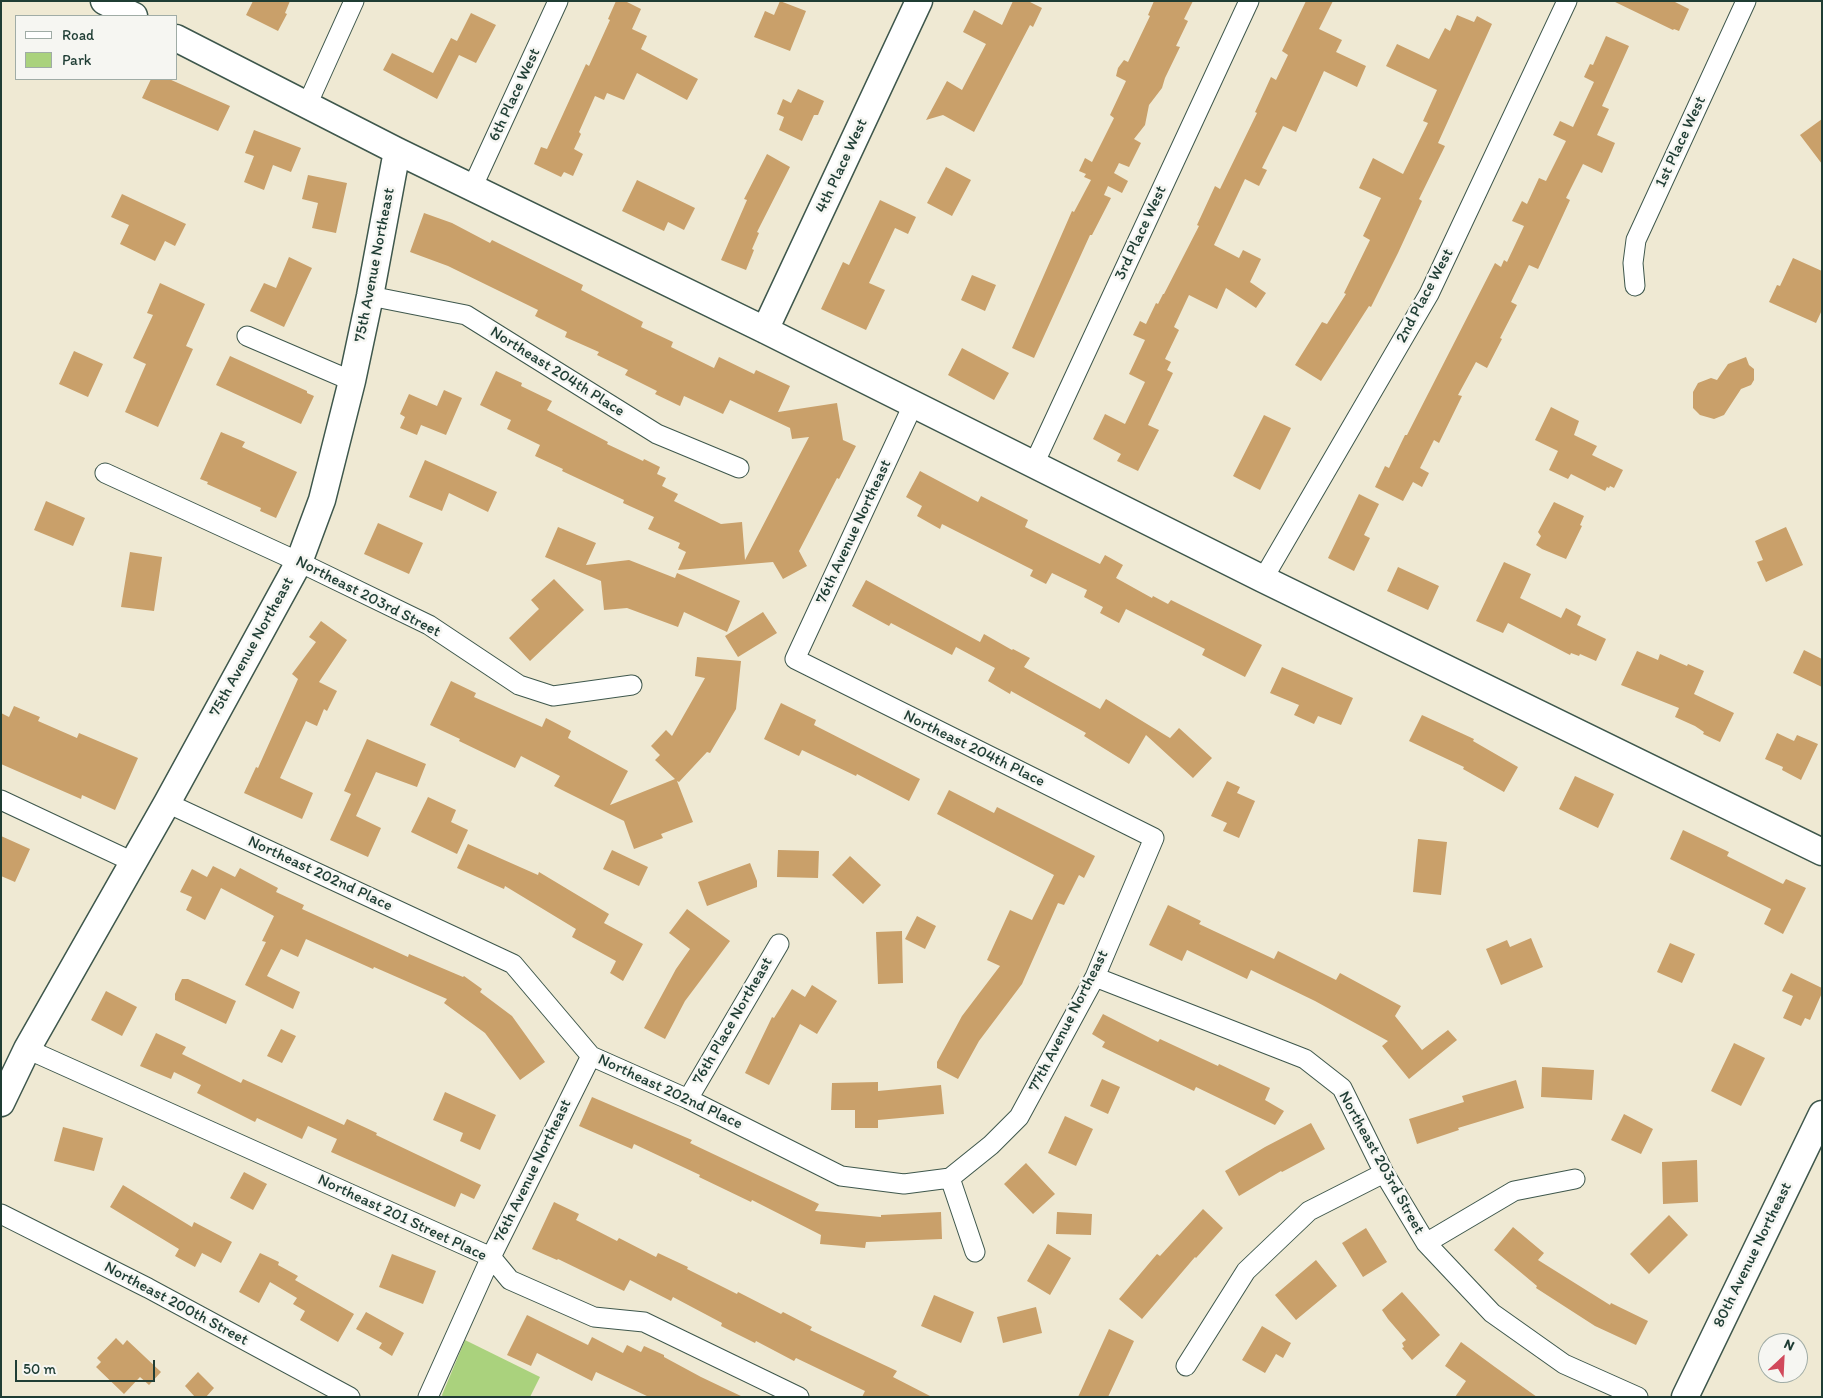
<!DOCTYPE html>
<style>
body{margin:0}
#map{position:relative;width:1823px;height:1398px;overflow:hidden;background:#efe9d3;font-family:Itim,sans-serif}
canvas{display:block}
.frame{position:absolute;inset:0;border:2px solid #1f3d34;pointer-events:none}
.legend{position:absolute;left:15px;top:15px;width:162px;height:65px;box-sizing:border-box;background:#f6f6f2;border:1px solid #a0aca6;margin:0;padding:6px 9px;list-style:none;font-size:15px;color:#1f3d34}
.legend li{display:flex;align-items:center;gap:10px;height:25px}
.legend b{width:25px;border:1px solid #a0aca6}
.north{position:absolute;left:1758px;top:1333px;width:50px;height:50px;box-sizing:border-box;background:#f6f6f2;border:1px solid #a0aca6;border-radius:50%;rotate:25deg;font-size:14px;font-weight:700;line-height:20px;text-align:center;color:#1f3d34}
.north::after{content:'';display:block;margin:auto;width:18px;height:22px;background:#d1495b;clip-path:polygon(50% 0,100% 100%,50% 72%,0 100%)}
.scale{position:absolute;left:15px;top:1360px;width:140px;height:22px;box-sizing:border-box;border:2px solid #1f3d34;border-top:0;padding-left:6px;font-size:15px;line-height:18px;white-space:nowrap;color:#1f3d34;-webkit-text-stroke:4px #f6f6f2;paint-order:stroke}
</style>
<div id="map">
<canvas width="1823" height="1398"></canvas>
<div class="frame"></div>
<ul class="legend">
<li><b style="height:6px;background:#fff"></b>Road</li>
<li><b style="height:14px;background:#aad27d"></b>Park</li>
</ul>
<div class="north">N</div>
<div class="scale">50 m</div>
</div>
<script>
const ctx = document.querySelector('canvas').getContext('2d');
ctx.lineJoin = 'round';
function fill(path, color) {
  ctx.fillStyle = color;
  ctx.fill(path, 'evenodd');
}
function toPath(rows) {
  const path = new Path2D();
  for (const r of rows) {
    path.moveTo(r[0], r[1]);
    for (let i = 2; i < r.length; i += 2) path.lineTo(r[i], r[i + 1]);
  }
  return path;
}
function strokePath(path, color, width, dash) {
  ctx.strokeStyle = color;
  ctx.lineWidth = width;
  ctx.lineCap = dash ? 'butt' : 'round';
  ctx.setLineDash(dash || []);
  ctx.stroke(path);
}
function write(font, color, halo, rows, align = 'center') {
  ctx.font = font + ' Itim,sans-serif';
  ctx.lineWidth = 5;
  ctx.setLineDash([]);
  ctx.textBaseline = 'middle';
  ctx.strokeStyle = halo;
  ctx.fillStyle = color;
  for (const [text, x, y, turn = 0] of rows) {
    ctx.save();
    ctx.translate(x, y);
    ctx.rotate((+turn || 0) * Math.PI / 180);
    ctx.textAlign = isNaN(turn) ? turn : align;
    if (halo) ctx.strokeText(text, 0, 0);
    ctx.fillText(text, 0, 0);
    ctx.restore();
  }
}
const green = toPath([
 [465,1340,540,1377,530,1397,443,1397,442,1395]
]);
const building = toPath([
 [253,1,290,1,285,13,287,14,278,31,246,15],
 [616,1,625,1,641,9,632,29,647,36,641,49,698,79,687,100,637,73,624,100,607,93,604,100,595,96,579,132,581,134,574,149,583,154,573,176,564,172,561,177,534,164,541,147,547,149,586,64,589,66,610,20,608,19],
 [780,1,806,11,790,51,754,37,765,11,774,15],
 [1013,1,1028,1,1042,8,1033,27,1030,25,974,132,943,115,926,120,947,81,962,90,986,44,963,32,974,10,1002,25],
 [1154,1,1193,1,1184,19,1188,21,1176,46,1180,47,1165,78,1162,88,1149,105,1145,125,1134,139,1141,143,1129,167,1119,163,1114,173,1128,181,1122,193,1108,186,1104,195,1111,198,1092,235,1090,235,1034,358,1012,348,1072,211,1074,212,1091,180,1084,177,1086,174,1079,171,1085,158,1092,162,1114,118,1110,115,1126,81,1116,76,1118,68,1124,60,1128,62,1150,16,1148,15],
 [1306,1,1333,1,1319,29,1342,40,1336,52,1366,66,1357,87,1324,71,1296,132,1283,126,1262,168,1267,170,1259,186,1245,179,1214,245,1239,258,1243,250,1261,259,1250,282,1266,293,1256,308,1226,288,1217,309,1189,295,1174,327,1179,330,1165,359,1171,362,1167,370,1173,373,1148,425,1159,430,1138,471,1117,461,1121,454,1093,439,1105,414,1125,424,1145,382,1129,374,1145,340,1133,335,1140,321,1146,324,1156,303,1158,304,1163,294,1164,294,1199,226,1197,225,1215,186,1220,189,1257,113,1255,112,1271,77,1276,80,1288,55,1282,51],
 [1613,1,1673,1,1689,9,1679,31,1674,29,1673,30],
 [471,13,496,25,476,63,459,55,437,99,383,70,392,53,433,73,451,38,457,41],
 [1457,15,1474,22,1477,16,1492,24,1438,143,1445,146,1419,199,1422,201,1398,253,1371,307,1369,306,1321,381,1295,365,1322,322,1327,324,1346,294,1344,293,1370,240,1363,236,1381,198,1359,188,1373,158,1403,174,1428,123,1423,121,1437,90,1386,66,1397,44,1429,59,1445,28,1450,31],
 [1606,36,1629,46,1602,106,1609,109,1597,135,1615,143,1610,155,1602,173,1583,164,1566,198,1570,200,1538,269,1529,265,1511,302,1517,305,1500,338,1502,339,1487,368,1476,362,1458,395,1462,396,1439,443,1434,440,1420,468,1429,473,1422,487,1413,482,1403,501,1375,487,1385,466,1389,468,1405,435,1407,435,1495,263,1501,267,1504,260,1507,262,1524,226,1512,221,1522,201,1527,204,1539,178,1546,181,1566,141,1553,135,1560,121,1573,127,1594,82,1584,77,1590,64,1593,65],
 [151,79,169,79,230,106,218,131,142,98],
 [798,89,824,101,818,115,814,115,802,141,779,130,784,117,777,114,783,99,791,103],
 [1822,119,1822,164,1800,135],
 [254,130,301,148,291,172,273,165,264,190,244,182,254,156,245,153],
 [767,154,790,167,757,232,759,233,752,249,754,250,746,270,721,260,747,200,744,199],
 [946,167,971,180,952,216,927,203],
 [308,175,347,183,336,233,312,228,318,203,302,199],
 [637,180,695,208,684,230,668,222,664,231,622,211],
 [122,194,186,224,175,246,165,241,155,261,120,244,129,225,111,217],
 [880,200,916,217,908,234,895,228,869,283,885,290,866,330,821,309,843,262,849,265],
 [424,213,452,223,490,243,492,240,583,285,581,290,643,322,641,327,673,342,671,347,714,368,719,357,754,374,756,370,790,386,778,412,837,403,843,440,856,446,839,479,837,478,799,551,807,566,783,579,773,562,678,570,686,552,678,548,680,543,648,529,654,517,623,503,624,500,562,471,563,469,535,456,540,445,507,429,511,420,480,405,496,371,522,383,521,386,552,401,547,410,608,442,607,444,643,461,644,459,660,467,657,474,666,478,662,486,678,494,674,501,721,524,742,522,745,560,809,437,792,439,790,428,730,400,723,414,684,396,680,406,655,394,657,391,625,375,628,370,597,355,599,352,565,337,567,332,535,316,538,310,448,266,410,252],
 [289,257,312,268,284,327,250,311,264,283,276,288],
 [1793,258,1822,271,1822,310,1816,323,1769,302,1777,285,1780,286],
 [972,275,996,285,985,311,961,300],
 [160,283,205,304,186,346,193,349,158,427,125,412,146,364,133,358,153,315,147,313],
 [962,348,1009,373,994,400,948,375],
 [74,351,103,364,88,397,59,384],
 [230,356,307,391,307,393,314,396,301,424,216,385],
 [1746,357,1749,365,1754,369,1754,380,1751,385,1741,389,1724,415,1714,419,1700,415,1693,408,1693,392,1698,383,1711,378,1717,380,1728,364],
 [444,390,462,398,446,435,421,425,417,435,400,428,405,417,400,414,409,394,437,406],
 [1551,407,1579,421,1574,435,1597,446,1592,455,1623,470,1614,488,1610,486,1609,488,1607,487,1605,491,1571,474,1568,479,1549,470,1558,451,1535,440],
 [1264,415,1291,428,1260,490,1233,476],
 [221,432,245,442,242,447,297,472,276,518,260,511,261,508,207,484,208,482,200,479],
 [425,460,497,492,488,512,449,493,442,511,409,497],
 [920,471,978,502,981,496,1028,520,1025,527,1100,564,1105,555,1123,565,1116,578,1152,598,1153,596,1168,604,1171,600,1262,645,1245,677,1202,655,1205,649,1126,609,1119,623,1100,613,1103,607,1084,597,1087,590,1052,573,1046,584,1030,576,1033,570,942,524,940,529,917,516,922,506,906,497],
 [1359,494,1379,504,1364,535,1370,538,1354,571,1328,558],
 [46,501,85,518,73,546,34,530],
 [1554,502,1584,516,1580,525,1582,526,1566,559,1542,549,1536,545,1541,536,1538,532],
 [378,523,423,543,409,574,364,554],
 [558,527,596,543,586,565,629,560,675,578,677,573,740,601,727,632,684,612,678,627,627,608,604,610,601,581,545,557],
 [1786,527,1803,565,1766,582,1757,562,1763,560,1755,541],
 [130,552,162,557,154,611,121,607],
 [1504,562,1531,574,1520,598,1561,618,1566,608,1581,616,1577,625,1606,639,1596,661,1580,654,1579,656,1571,653,1570,655,1508,623,1503,633,1476,621],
 [1398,567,1439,586,1428,610,1387,591],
 [554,579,584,610,530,661,509,638,539,609,531,600],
 [866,580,980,642,984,634,1012,650,1013,649,1030,658,1024,667,1100,709,1106,699,1170,738,1179,728,1212,758,1193,778,1146,735,1129,764,1084,736,1086,733,1011,691,1010,694,988,681,995,668,956,647,952,655,891,623,889,626,852,606],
 [763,612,777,633,738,657,725,636],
 [321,621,347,640,319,682,337,691,327,711,324,709,317,726,306,721,280,778,313,793,302,819,244,793,256,767,258,768,298,679,292,674,316,642,309,637],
 [1804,650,1822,659,1822,687,1793,673],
 [1637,651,1658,660,1660,654,1687,666,1688,664,1704,671,1694,694,1734,713,1720,742,1703,734,1704,732,1695,726,1675,717,1679,708,1621,685],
 [697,657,741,661,736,709,710,753,707,752,679,782,677,781,693,822,661,834,663,838,634,849,624,821,554,786,560,776,521,756,515,768,459,741,460,739,430,725,451,681,476,693,474,697,542,727,546,718,571,731,568,738,628,771,610,805,675,779,655,760,660,755,651,746,666,730,672,736,705,678,695,676],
 [1282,667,1353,698,1341,725,1318,716,1314,724,1294,715,1299,705,1270,693],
 [781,703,816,720,814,725,920,779,909,801,857,774,856,776,802,750,799,756,764,739],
 [14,706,40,717,38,721,77,738,79,733,138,758,115,810,82,795,81,799,1,764,1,713,9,717],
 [1422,715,1474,739,1473,741,1518,767,1504,792,1463,769,1464,767,1409,741],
 [1777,733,1794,741,1797,735,1818,744,1801,780,1782,770,1783,767,1765,759],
 [367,739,426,764,417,787,376,772,356,816,381,828,368,857,330,840,351,794,344,791],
 [1575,776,1614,794,1598,828,1559,809],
 [1227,781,1240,787,1237,793,1255,801,1239,838,1223,831,1227,823,1211,816],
 [949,790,994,813,997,807,1095,856,1084,878,1079,875,1064,905,1058,903,1022,984,979,1041,958,1079,937,1068,937,1062,962,1016,1000,966,987,960,1010,910,1032,920,1054,875,937,814],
 [428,797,456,810,451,822,468,830,457,854,411,832],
 [1683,830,1729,852,1727,856,1783,884,1786,879,1806,888,1783,934,1764,924,1771,909,1670,859],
 [1,836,30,849,15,882,1,876],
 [1418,839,1447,842,1441,895,1413,892],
 [468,844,538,875,539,872,609,914,604,923,643,944,623,981,610,973,616,961,572,937,576,929,505,886,504,889,457,868],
 [612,850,648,867,639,886,603,869],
 [778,850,819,851,818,878,777,877],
 [850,856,881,885,863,904,832,875],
 [750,863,757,881,757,887,707,906,698,882],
 [213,866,235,877,240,868,278,888,276,892,304,905,302,909,408,957,409,954,463,977,464,976,482,989,480,992,512,1016,545,1062,520,1080,485,1033,444,1003,447,999,374,967,373,969,306,939,298,957,281,949,267,976,300,992,293,1009,245,985,266,942,262,941,274,916,221,888,205,920,186,910,192,897,180,892,192,869,207,877],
 [1168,905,1201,921,1199,924,1274,959,1278,951,1336,980,1340,973,1401,1006,1395,1016,1422,1050,1448,1030,1457,1040,1409,1079,1382,1046,1388,1041,1315,1001,1251,970,1247,979,1187,950,1182,961,1149,945],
 [687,909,730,941,685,1001,665,1039,644,1028,676,969,690,949,669,933],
 [917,916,936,926,925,949,905,939],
 [902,931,903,983,878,984,876,932],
 [1531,938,1543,967,1501,985,1486,949,1507,940,1510,947],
 [1670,943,1695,954,1682,983,1657,972],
 [1791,973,1822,988,1822,993,1810,1020,1805,1018,1801,1026,1783,1018,1793,996,1782,991],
 [182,979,188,979,236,1001,226,1024,175,1000,175,994],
 [812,985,837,1001,817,1034,800,1024,769,1085,745,1073,772,1017,774,1018,792,989,805,997],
 [106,991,137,1007,122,1036,91,1020],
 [1103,1014,1158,1042,1160,1039,1218,1066,1219,1064,1270,1088,1265,1100,1284,1111,1275,1125,1196,1087,1194,1091,1102,1047,1105,1042,1092,1034],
 [281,1029,296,1036,282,1063,267,1056],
 [156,1033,186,1047,182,1054,241,1083,243,1079,344,1125,347,1119,377,1133,376,1135,481,1185,474,1199,461,1193,455,1207,331,1152,337,1139,308,1126,302,1139,257,1118,255,1122,197,1093,201,1085,174,1072,171,1079,140,1066],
 [1734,1043,1765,1058,1741,1106,1711,1091],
 [1542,1067,1594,1070,1592,1100,1541,1097],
 [1102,1079,1120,1087,1108,1114,1090,1106],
 [1516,1080,1524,1108,1458,1128,1459,1130,1417,1144,1409,1119,1464,1102,1462,1096],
 [878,1082,878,1091,941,1085,944,1114,878,1120,878,1128,855,1128,855,1110,831,1110,832,1083],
 [445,1092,496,1115,480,1150,460,1141,463,1133,433,1120],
 [592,1097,692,1140,690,1143,819,1204,815,1211,881,1217,881,1215,941,1212,942,1239,866,1242,865,1248,820,1244,821,1235,752,1200,751,1202,699,1177,700,1175,634,1144,632,1149,579,1126],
 [1624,1114,1653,1129,1641,1154,1611,1140],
 [1065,1116,1093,1129,1076,1166,1048,1153],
 [1311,1123,1325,1149,1282,1172,1281,1171,1239,1196,1225,1171,1265,1147],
 [63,1127,103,1138,94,1171,54,1161],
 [1697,1160,1698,1202,1663,1204,1662,1162],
 [1026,1163,1055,1194,1033,1214,1004,1184],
 [244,1172,267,1184,253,1210,230,1198],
 [123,1185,192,1227,194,1222,232,1242,221,1263,202,1253,195,1267,175,1256,179,1249,110,1207],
 [554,1202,579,1214,576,1220,617,1241,619,1238,656,1257,658,1253,688,1267,687,1269,737,1294,738,1292,781,1314,783,1312,812,1327,810,1330,897,1371,893,1377,932,1397,862,1397,865,1391,796,1358,794,1361,756,1341,755,1343,721,1326,722,1323,673,1297,671,1301,630,1280,624,1291,558,1259,557,1260,532,1249],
 [1203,1209,1223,1228,1196,1258,1195,1257,1142,1319,1119,1299,1157,1254,1160,1256],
 [1057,1212,1092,1214,1091,1235,1056,1234],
 [1669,1215,1688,1235,1649,1274,1630,1254],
 [1513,1227,1544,1253,1538,1260,1610,1305,1611,1303,1648,1321,1636,1345,1595,1326,1536,1288,1537,1286,1494,1250],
 [1366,1228,1387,1262,1363,1277,1342,1243],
 [1048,1244,1071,1258,1050,1295,1027,1281],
 [260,1253,279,1262,278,1265,298,1276,295,1280,354,1314,338,1342,300,1320,305,1311,293,1304,297,1298,270,1282,259,1303,239,1292],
 [392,1254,436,1271,423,1304,379,1287],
 [1316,1260,1337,1286,1296,1320,1275,1295],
 [1402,1292,1440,1335,1412,1360,1402,1348,1404,1347,1402,1343,1406,1340,1388,1319,1382,1310],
 [934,1295,974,1312,961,1343,921,1326],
 [1036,1307,1042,1333,1003,1343,997,1317],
 [366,1312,404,1333,392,1356,379,1348,382,1343,356,1329],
 [527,1315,588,1345,592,1337,623,1353,627,1345,641,1352,644,1346,664,1355,664,1357,701,1377,743,1397,649,1397,596,1372,592,1381,537,1353,531,1366,507,1355],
 [1262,1326,1291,1343,1283,1358,1276,1354,1265,1373,1242,1360],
 [1109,1329,1134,1341,1108,1397,1078,1397],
 [116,1338,123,1345,127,1340,161,1372,149,1385,140,1377,124,1394,96,1367,101,1362,97,1358],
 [1461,1342,1495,1367,1537,1397,1455,1397,1466,1381,1445,1366],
 [198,1372,214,1388,206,1397,195,1397,185,1386]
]);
const street = toPath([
 [307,105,354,1],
 [472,188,558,1],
 [1635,286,1633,263,1636,240,1746,1],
 [370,296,466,315,657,434,739,468],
 [247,336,352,381],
 [913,405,795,659,1154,838,1095,977,1019,1117,991,1145,950,1178],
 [1034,464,1249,1],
 [105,473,299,562,429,625,519,685,553,696,632,685],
 [1263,579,1429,294,1567,1],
 [1,800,133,862],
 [167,803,513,964,591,1056,688,1099,841,1176,904,1184,950,1178,975,1252],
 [1095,977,1305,1059,1342,1088,1384,1173,1426,1243,1492,1313,1564,1364,1638,1397],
 [27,1049,491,1257,510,1280,594,1317,644,1322,799,1397],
 [688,1099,779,944],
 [1,1214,148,1288,350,1397],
 [1426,1243,1514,1191,1575,1179],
 [1186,1366,1246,1271,1309,1211,1384,1173],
 [428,1397,491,1257,591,1056]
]);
const secondary = toPath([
 [104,1,134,16],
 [176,38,397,151,765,330,1263,579,1822,852],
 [765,330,919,1],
 [1,1103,27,1049,167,803,299,562,322,500,352,381,370,296,397,151],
 [1685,1397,1822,1114]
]);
const streetNames = [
 ["6th Place West",515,95,-65],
 ["1st Place West",1681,142,-65],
 ["4th Place West",842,166,-65],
 ["3rd Place West",1141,233,-65],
 ["75th Avenue Northeast",375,265,-79],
 ["2nd Place West",1425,296,-62],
 ["Northeast 204th Place",557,372,32],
 ["76th Avenue Northeast",854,532,-65],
 ["Northeast 203rd Street",368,597,27],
 ["75th Avenue Northeast",252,647,-61],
 ["Northeast 204th Place",974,749,26],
 ["Northeast 202nd Place",320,874,25],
 ["76th Place Northeast",733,1021,-60],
 ["77th Avenue Northeast",1069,1021,-63],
 ["Northeast 202nd Place",670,1092,25],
 ["Northeast 203rd Street",1381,1163,61],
 ["76th Avenue Northeast",533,1171,-64],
 ["Northeast 201 Street Place",402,1218,25],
 ["80th Avenue Northeast",1753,1255,-64],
 ["Northeast 200th Street",176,1304,28]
];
fill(green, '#aad27d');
fill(building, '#c9a06a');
strokePath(street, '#3e574c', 21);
strokePath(secondary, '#3e574c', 29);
strokePath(street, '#fff', 19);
strokePath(secondary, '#fff', 26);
write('16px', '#1f3d34', '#f6f6f2', streetNames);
</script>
